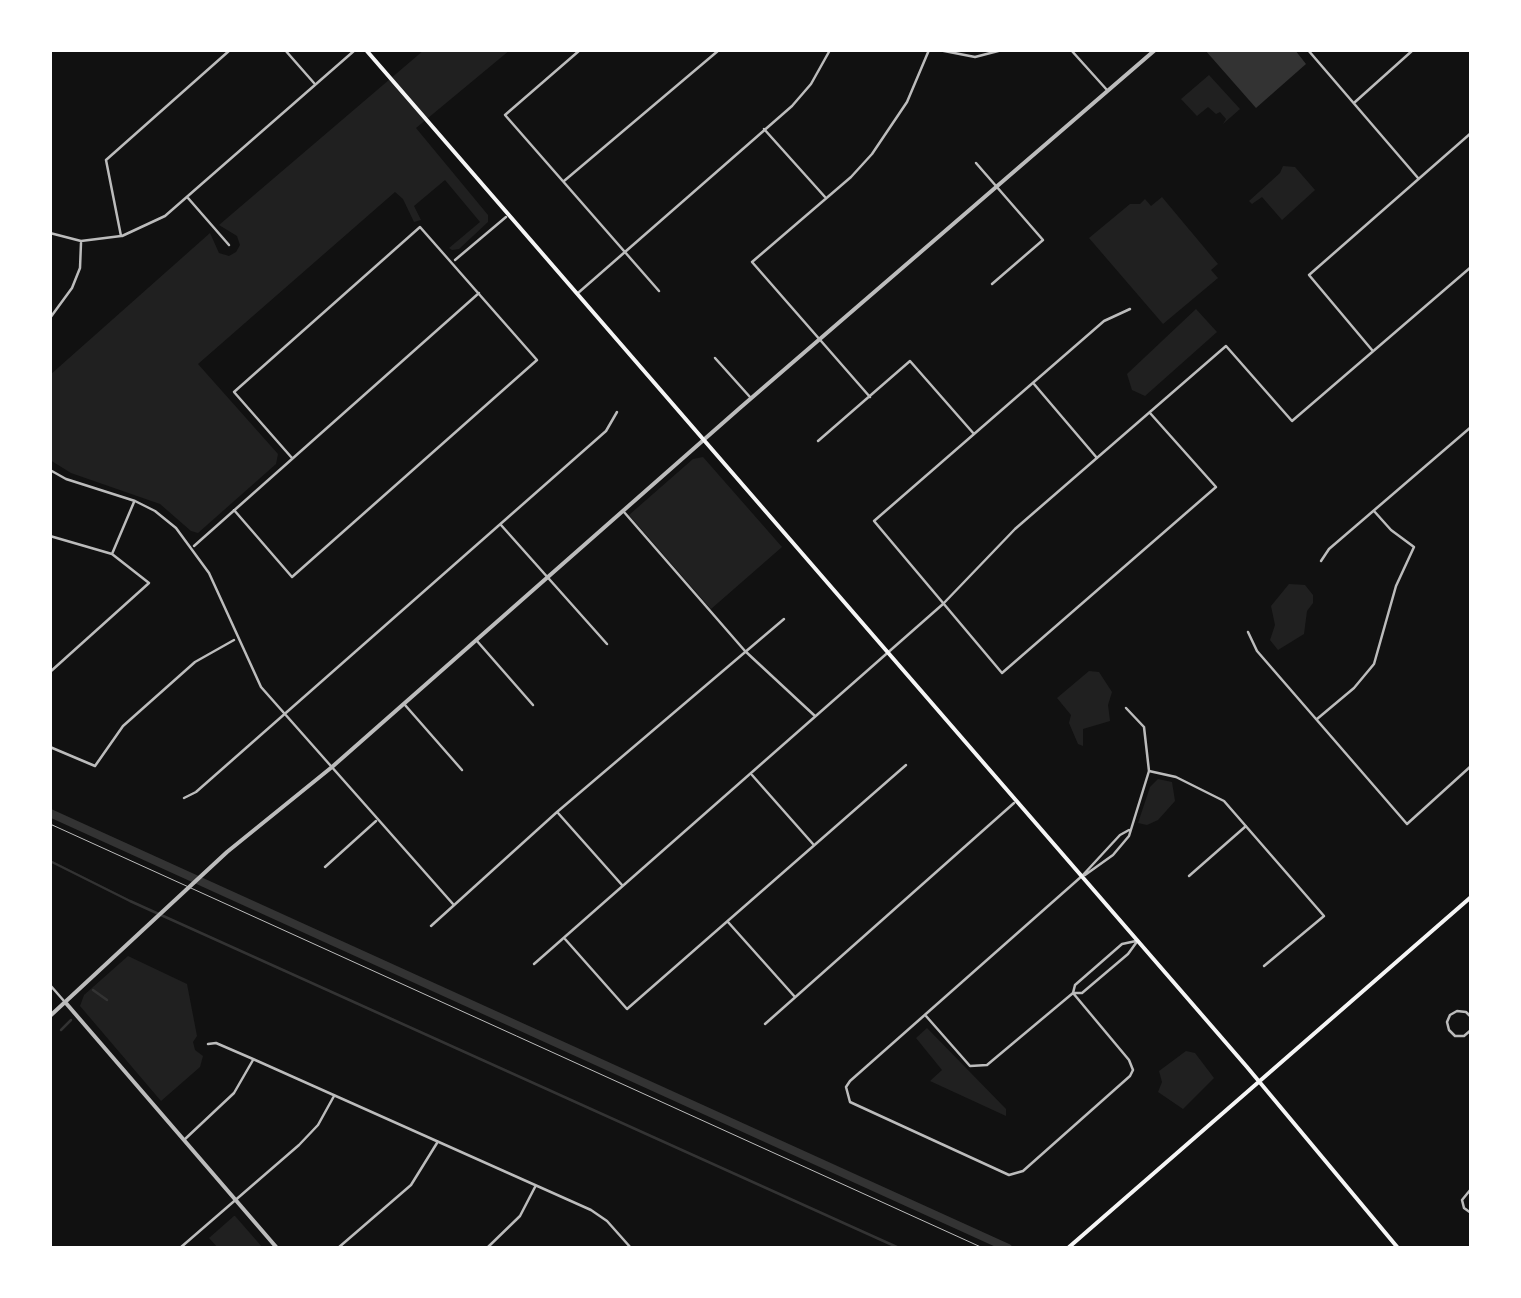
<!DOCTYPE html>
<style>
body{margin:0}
#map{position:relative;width:1521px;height:1298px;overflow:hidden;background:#111;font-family:Rubik,sans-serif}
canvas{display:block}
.frame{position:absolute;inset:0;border:52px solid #fff;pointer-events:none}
</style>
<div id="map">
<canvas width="1521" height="1298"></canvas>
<div class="frame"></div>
</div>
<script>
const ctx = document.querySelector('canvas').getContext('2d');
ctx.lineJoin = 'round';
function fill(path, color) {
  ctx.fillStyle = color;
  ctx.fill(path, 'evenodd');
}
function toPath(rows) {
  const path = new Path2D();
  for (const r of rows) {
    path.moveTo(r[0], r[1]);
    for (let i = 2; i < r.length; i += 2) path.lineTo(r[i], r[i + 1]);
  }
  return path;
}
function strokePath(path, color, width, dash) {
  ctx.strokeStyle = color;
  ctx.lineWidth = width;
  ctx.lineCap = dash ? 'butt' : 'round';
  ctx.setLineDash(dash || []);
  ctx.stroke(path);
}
const green = toPath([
 [424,50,510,50,416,128,488,215,488,222,459,249,452,250,449,248,480,222,445,180,414,206,421,220,414,222,403,199,395,192,198,364,278,454,276,464,198,533,191,531,160,504,71,473,50,460,50,375,210,233,219,253,229,256,236,252,240,245,237,236,219,225],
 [1209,75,1240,109,1223,124,1226,119,1220,112,1216,114,1208,107,1197,116,1181,99],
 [1283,166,1295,167,1315,190,1282,220,1262,197,1252,204,1249,201,1280,173],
 [1162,197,1218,264,1211,270,1218,278,1163,324,1089,238,1130,204,1140,204,1145,199,1151,206],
 [1196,309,1217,332,1145,396,1132,390,1127,374],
 [703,457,782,547,711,609,629,515,693,459],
 [1289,584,1305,585,1313,595,1313,603,1307,611,1304,634,1278,650,1270,640,1275,625,1271,606],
 [1089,671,1099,672,1112,692,1108,705,1110,721,1083,729,1083,746,1078,744,1069,723,1071,715,1057,698],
 [1158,779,1172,782,1175,801,1158,820,1147,825,1138,823,1150,787],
 [128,956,187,984,197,1036,193,1042,195,1050,203,1056,200,1067,161,1101,80,1006,84,995],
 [927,1028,1006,1109,1006,1116,930,1081,942,1070,916,1038],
 [1186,1051,1195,1053,1214,1078,1183,1109,1158,1092,1162,1082,1159,1071],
 [234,1216,235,1216,263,1248,218,1248,209,1238]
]);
const water = toPath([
 [1205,50,1295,50,1306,64,1256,108]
]);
const stream = toPath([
 [50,861,130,901,899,1248],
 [93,990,107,1000],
 [61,1030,71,1020]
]);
const canal = toPath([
 [50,813,1008,1248]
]);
const service = toPath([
 [50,824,983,1248]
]);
const minor = toPath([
 [285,50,314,83],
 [580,50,505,115,659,291],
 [939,50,975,57,1002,50],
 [1071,50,1107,90],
 [1308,50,1418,178],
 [1355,102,1413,50],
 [764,129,825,197],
 [976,163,1043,240,992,284],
 [564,181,719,50],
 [188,198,229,245],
 [50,233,81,241,121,236,106,160,230,50],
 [122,236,165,216,355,50],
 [455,260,506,217],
 [578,293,792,106,811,84,830,50],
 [1130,309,1104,321,874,521,1002,673,1216,487,1150,413],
 [50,318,72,288,80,268,81,243],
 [1372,350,1309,275,1471,133],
 [715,358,750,397],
 [1034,384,1097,458],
 [870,397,752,262,851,177,872,154,907,102,929,50],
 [818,441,910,361,974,434],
 [50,470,66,479,135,501,155,511,176,528,209,573,261,687,453,904],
 [234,510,292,577,537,360,420,227,234,392,292,458],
 [624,512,745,651,815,716],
 [501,525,607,644],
 [50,536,112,554,149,583,50,672],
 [194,546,479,293],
 [112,554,134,502],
 [1321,561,1329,549,1471,427],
 [1248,632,1257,651,1407,824,1471,766],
 [477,641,533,705],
 [405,705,462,770],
 [1317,719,1354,688,1374,664,1396,586,1414,547,1391,530,1374,511],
 [50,747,95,766,123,726,195,662,234,640],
 [1149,771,1176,777,1224,801,1324,916,1264,966],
 [752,775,813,844],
 [184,798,196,792,606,431,617,412],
 [558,813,622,885],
 [325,867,376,821],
 [1085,875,1113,855,1129,836,1149,771,1144,727,1126,708],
 [1189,876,1246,826],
 [728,922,795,997],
 [431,926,557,812,784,619],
 [565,939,627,1009,906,765],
 [534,964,943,604,1015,529,1226,346,1292,421,1471,267],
 [50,985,64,1001],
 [1073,993,1129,1060,1133,1070,1130,1076,1023,1171,1009,1175,850,1102,846,1087,850,1081,1082,876,1120,835,1129,830],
 [1074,993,1082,993,1128,954,1136,943],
 [926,1016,970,1066,987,1065,1073,993,1075,985,1122,944,1136,941],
 [1471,1017,1466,1012,1457,1011,1450,1015,1447,1022,1449,1030,1455,1036,1464,1036,1471,1030],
 [765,1024,1014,803],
 [208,1044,216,1043,253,1059,591,1210,607,1221,631,1248],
 [184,1140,234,1093,253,1060],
 [1471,1189,1462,1200,1464,1208,1471,1213],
 [180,1248,299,1145,318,1125,334,1096],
 [338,1248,411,1185,437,1143],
 [487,1248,520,1216,535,1187]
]);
const tertiary = toPath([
 [65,1002,277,1248],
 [50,1016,227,852,332,767,741,407,1155,50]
]);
const secondary = toPath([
 [366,50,1247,1067,1398,1248],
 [1068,1248,1471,897]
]);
fill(green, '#202020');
fill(water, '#333');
strokePath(stream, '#333', 2.5);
strokePath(canal, '#333', 8);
strokePath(service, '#bcbcbc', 1);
strokePath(minor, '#bcbcbc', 2.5);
strokePath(tertiary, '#bcbcbc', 4);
strokePath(secondary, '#f5f5f5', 4);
</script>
